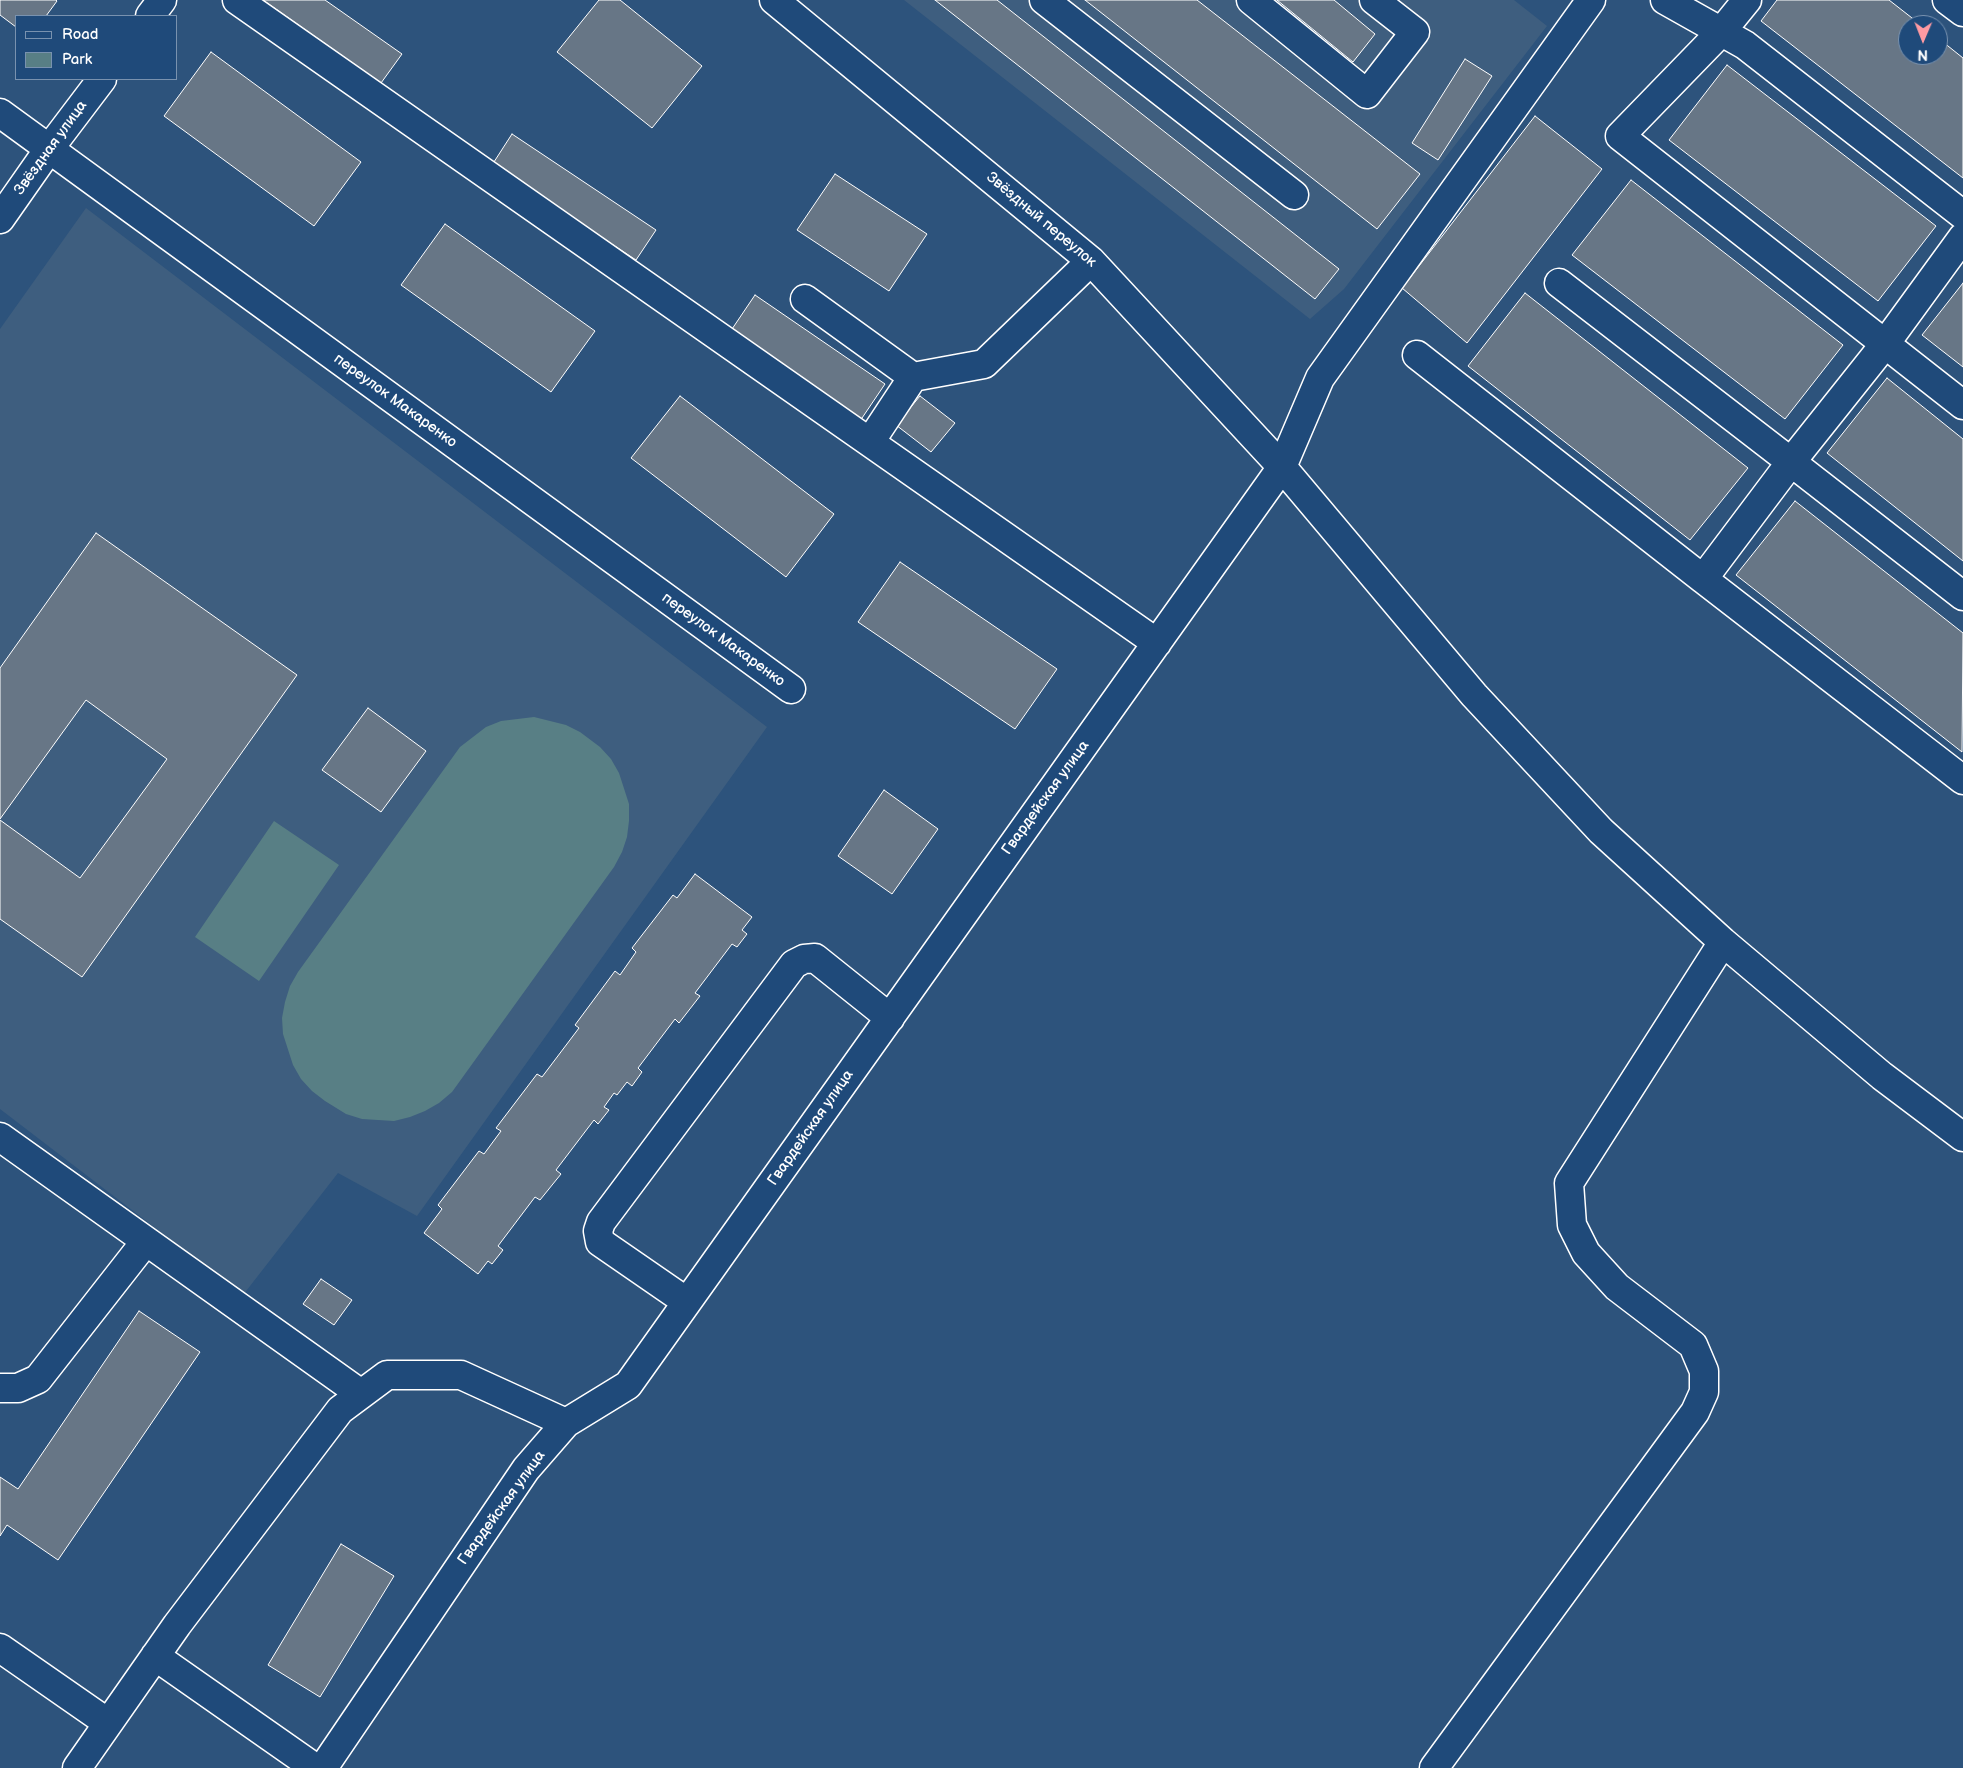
<!DOCTYPE html>
<meta charset="utf-8">
<style>
body{margin:0}
#map{position:relative;width:1963px;height:1768px;overflow:hidden;background:#2d537c;font-family:"Balsamiq Sans",sans-serif}
canvas{display:block}
.legend{position:absolute;left:15px;top:15px;width:162px;height:65px;box-sizing:border-box;background:#1f4a7a;border:1px solid #7992af;margin:0;padding:6px 9px;list-style:none;font-size:15px;color:#fff}
.legend li{display:flex;align-items:center;gap:10px;height:25px}
.legend b{width:25px;border:1px solid #7992af}
.north{position:absolute;left:1898px;top:15px;width:50px;height:50px;box-sizing:border-box;background:#1f4a7a;border:1px solid #7992af;border-radius:50%;rotate:181deg;font-size:14px;font-weight:700;line-height:20px;text-align:center;color:#fff}
.north::after{content:'';display:block;margin:auto;width:18px;height:22px;background:#ff9aa2;clip-path:polygon(50% 0,100% 100%,50% 72%,0 100%)}
</style>
<div id="map">
<canvas width="1963" height="1768"></canvas>
<ul class="legend">
<li><b style="height:6px;background:#1f4a7a"></b>Road</li>
<li><b style="height:14px;background:#587f85"></b>Park</li>
</ul>
<div class="north">N</div>
</div>
<script>
const ctx = document.querySelector('canvas').getContext('2d');
ctx.lineJoin = 'round';
function fill(path, color) {
  ctx.fillStyle = color;
  ctx.fill(path, 'evenodd');
}
function toPath(rows) {
  const path = new Path2D();
  for (const r of rows) {
    path.moveTo(r[0], r[1]);
    for (let i = 2; i < r.length; i += 2) path.lineTo(r[i], r[i + 1]);
  }
  return path;
}
function strokePath(path, color, width, dash) {
  ctx.strokeStyle = color;
  ctx.lineWidth = width;
  ctx.lineCap = dash ? 'butt' : 'round';
  ctx.setLineDash(dash || []);
  ctx.stroke(path);
}
function write(font, color, halo, rows, align = 'center') {
  ctx.font = font + ' "Balsamiq Sans",sans-serif';
  ctx.lineWidth = 5;
  ctx.setLineDash([]);
  ctx.textBaseline = 'middle';
  ctx.strokeStyle = halo;
  ctx.fillStyle = color;
  for (const [text, x, y, turn = 0] of rows) {
    ctx.save();
    ctx.translate(x, y);
    ctx.rotate((+turn || 0) * Math.PI / 180);
    ctx.textAlign = isNaN(turn) ? turn : align;
    if (halo) ctx.strokeText(text, 0, 0);
    ctx.fillText(text, 0, 0);
    ctx.restore();
  }
}
const built = toPath([
 [904,0,1514,0,1547,26,1344,289,1310,319],
 [86,208,767,727,417,1216,338,1173,243,1295,0,1109,0,329]
]);
const green = toPath([
 [534,717,566,725,580,732,600,747,611,759,619,773,629,804,629,821,627,837,622,852,614,867,452,1092,439,1103,425,1111,410,1117,394,1121,362,1119,346,1114,325,1101,312,1091,301,1079,293,1065,283,1034,282,1018,285,1002,290,986,298,972,460,747,486,727,501,721],
 [274,821,339,865,259,981,195,937]
]);
const building = toPath([
 [0,0,56,0,57,1,46,16,16,16,16,27,0,15,0,0],
 [263,0,325,0,402,54,381,83,263,0],
 [599,0,620,0,702,66,652,128,557,52,599,0],
 [935,0,997,0,1339,269,1315,299,935,0],
 [1085,0,1197,0,1420,174,1377,229,1085,0],
 [1277,0,1334,0,1375,34,1353,62,1277,0],
 [1777,0,1889,0,1921,25,1908,25,1908,55,1938,55,1938,38,1963,58,1963,178,1761,21,1777,0],
 [211,52,361,162,314,226,164,116,211,52],
 [1465,59,1492,76,1438,160,1412,143,1465,59],
 [1727,65,1936,226,1878,301,1669,140,1727,65],
 [1535,116,1602,169,1467,343,1402,288,1535,116],
 [512,134,656,230,636,260,492,165,512,134],
 [835,174,927,234,889,291,797,230,835,174],
 [1631,180,1843,345,1785,419,1572,255,1631,180],
 [445,224,595,331,551,392,401,285,445,224],
 [1963,283,1963,367,1922,335,1963,283],
 [1525,293,1748,468,1690,540,1468,366,1525,293],
 [755,295,885,384,860,421,730,332,755,295],
 [1887,378,1963,439,1963,561,1827,453,1887,378],
 [680,396,834,514,786,577,631,458,680,396],
 [920,396,955,423,931,452,896,425,920,396],
 [1795,501,1963,633,1962,752,1736,575,1795,501],
 [96,533,297,675,82,977,0,919,0,820,80,878,167,759,86,700,0,819,0,668,96,533],
 [900,562,1057,669,1015,729,858,622,900,562],
 [368,708,426,751,381,812,322,770,368,708],
 [884,790,938,829,892,894,838,856,884,790],
 [695,874,752,917,742,930,747,934,737,947,732,944,695,993,700,996,679,1023,675,1019,638,1068,642,1072,632,1086,627,1082,617,1095,614,1093,604,1107,609,1110,598,1124,594,1120,556,1170,561,1174,540,1200,535,1197,498,1246,503,1250,492,1264,488,1261,478,1274,424,1233,442,1209,438,1205,479,1151,484,1154,501,1131,496,1128,537,1074,542,1077,579,1028,575,1025,615,971,620,975,636,952,632,948,673,895,677,898,695,874],
 [321,1279,352,1300,334,1325,303,1304,321,1279],
 [139,1311,200,1352,58,1560,7,1525,0,1536,0,1477,18,1489,139,1311],
 [341,1544,394,1576,320,1697,268,1665,341,1544]
]);
const minor = toPath([
 [237,0,1157,643],
 [774,0,1091,261,1282,467,1474,695,1601,831,1723,942,1882,1076,1963,1137],
 [1044,0,1294,195],
 [1251,0,1367,94,1415,32,1374,0],
 [1665,0,1745,45,1963,215],
 [1747,0,1721,32,1620,136,1963,405],
 [1947,0,1963,12],
 [150,16,162,0],
 [0,113,791,689],
 [0,219,49,149,102,79],
 [1963,237,1885,344,1791,462,1963,596],
 [1559,283,1791,462,1703,579,1963,780],
 [805,299,913,377,984,364,1091,261],
 [1417,355,1703,579],
 [870,442,913,377],
 [0,1137,361,1394],
 [687,1302,600,1242,598,1231,601,1222,794,964,804,959,815,958,890,1018],
 [0,1388,18,1388,38,1379,146,1241],
 [0,1648,108,1723],
 [155,1656,315,1768],
 [77,1768,177,1625,340,1410,387,1375,461,1375,566,1423],
 [323,1768,526,1469,566,1423,628,1385,1282,467,1320,378,1591,0],
 [1434,1768,1695,1412,1704,1392,1704,1371,1693,1345,1617,1287,1586,1253,1572,1225,1569,1183,1723,942]
]);
const streetNames = [
 ["Звёздная улица",51,148,-54],
 ["Звёздный переулок",1041,220,40],
 ["переулок Макаренко",395,401,36],
 ["переулок Макаренко",723,640,36],
 ["Гвардейская улица",1046,798,-54],
 ["Гвардейская улица",811,1128,-55],
 ["Гвардейская улица",502,1508,-54]
];
fill(built, '#3e5e7f');
fill(green, '#587f85');
fill(building, '#677686');
strokePath(building, '#fff', 1);
strokePath(minor, '#fff', 31);
strokePath(minor, '#1f4a7a', 28);
write('15px', '#fff', '#1f4a7a', streetNames);
</script>
